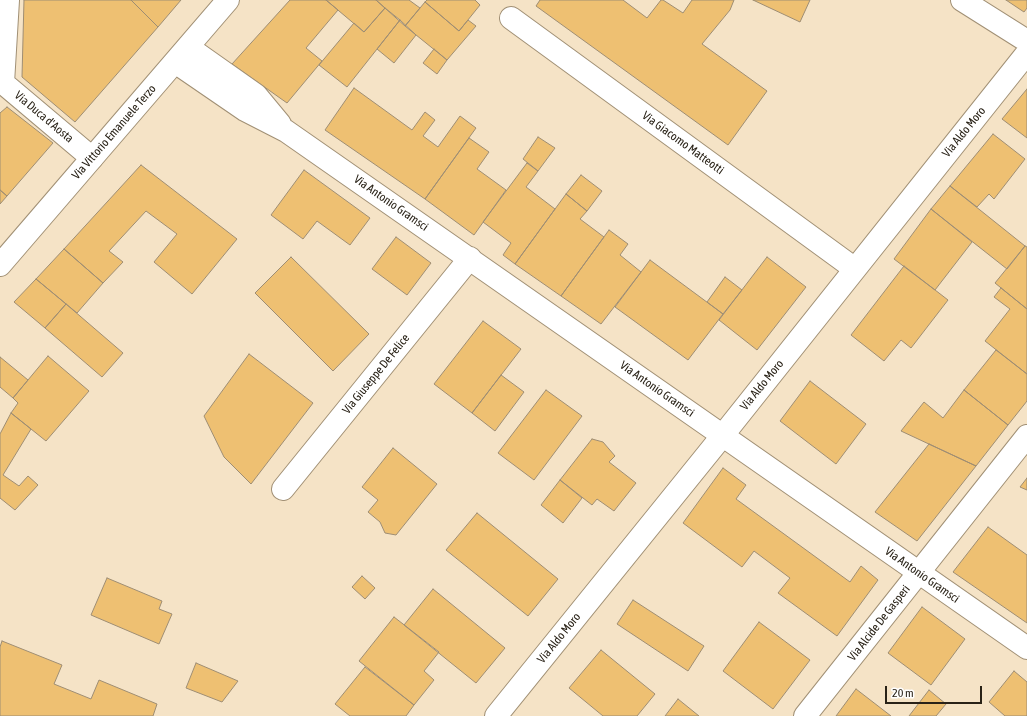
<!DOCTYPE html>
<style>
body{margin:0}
#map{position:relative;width:1027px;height:716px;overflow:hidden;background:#f5e3c6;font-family:"Asap Condensed",sans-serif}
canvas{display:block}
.scale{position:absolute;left:885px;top:686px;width:97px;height:18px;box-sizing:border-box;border:2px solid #292217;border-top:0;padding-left:5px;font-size:12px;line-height:14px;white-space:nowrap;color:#292217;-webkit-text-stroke:3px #fff;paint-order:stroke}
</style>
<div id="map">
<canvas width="1027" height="716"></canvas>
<div class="scale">20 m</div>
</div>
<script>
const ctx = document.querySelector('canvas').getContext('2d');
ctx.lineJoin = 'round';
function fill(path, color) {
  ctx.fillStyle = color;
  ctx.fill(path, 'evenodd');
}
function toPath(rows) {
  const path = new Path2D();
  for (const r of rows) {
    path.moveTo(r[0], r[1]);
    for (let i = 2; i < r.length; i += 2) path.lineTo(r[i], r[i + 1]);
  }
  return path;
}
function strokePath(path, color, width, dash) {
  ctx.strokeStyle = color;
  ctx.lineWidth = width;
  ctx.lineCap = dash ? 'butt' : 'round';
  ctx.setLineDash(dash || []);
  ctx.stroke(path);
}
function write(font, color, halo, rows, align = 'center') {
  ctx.font = font + ' "Asap Condensed",sans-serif';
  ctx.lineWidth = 3;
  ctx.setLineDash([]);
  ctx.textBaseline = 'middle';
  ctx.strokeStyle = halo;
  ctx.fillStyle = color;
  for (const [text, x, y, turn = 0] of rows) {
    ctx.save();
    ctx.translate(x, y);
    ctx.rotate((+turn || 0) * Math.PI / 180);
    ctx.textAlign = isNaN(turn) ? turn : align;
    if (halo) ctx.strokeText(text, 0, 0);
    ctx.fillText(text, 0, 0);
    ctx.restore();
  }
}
const building = toPath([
 [24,0,131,0,158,27,75,122,22,77,24,0],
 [131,0,181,0,158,27,131,0],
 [290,0,326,0,338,10,306,48,322,61,287,103,232,64,290,0],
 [326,0,376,0,385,8,364,32,326,0],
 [376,0,409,0,420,8,405,26,376,0],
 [427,0,475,0,480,5,459,31,425,2,427,0],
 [540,0,623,0,647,18,661,0,663,0,683,13,692,0,734,0,730,10,702,44,767,91,728,145,536,6,540,0],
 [753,0,810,0,800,22,753,0],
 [1006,0,1027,0,1027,8,1024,12,1006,0],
 [425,2,459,31,468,20,476,26,447,60,405,26,425,2],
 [385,8,400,20,347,87,319,65,354,23,364,32,385,8],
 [400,20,416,35,394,63,377,49,400,20],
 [434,49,447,60,437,74,423,63,434,49],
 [354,88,412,130,425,112,435,120,423,136,438,147,460,116,476,128,425,199,325,130,354,88],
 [1027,89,1027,138,1002,119,1027,89],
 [7,107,53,143,7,196,0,190,0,113,7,107],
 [993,134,1025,159,994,199,989,194,977,207,950,186,993,134],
 [538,137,555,148,538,171,523,159,538,137],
 [469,138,489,152,477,169,506,190,474,235,425,199,469,138],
 [527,163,538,171,526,187,555,209,515,264,503,255,511,243,483,222,527,163],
 [141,165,237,239,192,294,154,262,177,234,146,211,109,251,123,262,103,283,64,249,141,165],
 [304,170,370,218,350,245,317,221,303,239,271,215,304,170],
 [581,175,602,191,587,211,566,194,581,175],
 [950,186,1025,246,1007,269,931,209,950,186],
 [0,190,7,196,0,204,0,190],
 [566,194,587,211,580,219,604,237,561,296,515,264,566,194],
 [931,209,972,242,935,290,894,259,931,209],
 [609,230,628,244,620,255,641,272,601,324,561,296,609,230],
 [396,237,431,263,407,295,372,269,396,237],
 [1025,246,1027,247,1027,309,995,283,1025,246],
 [64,249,103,283,77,313,36,279,64,249],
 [291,257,369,334,333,371,255,293,291,257],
 [767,257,806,287,757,350,719,320,767,257],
 [650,260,723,314,688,360,615,307,650,260],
 [904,266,948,300,911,348,901,340,884,361,851,335,904,266],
 [725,277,742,290,723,314,707,302,725,277],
 [36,279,66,304,45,328,14,302,36,279],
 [1001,288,1027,309,1027,374,985,341,1010,309,994,297,1001,288],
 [66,304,123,353,102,377,45,328,66,304],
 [483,321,521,349,472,413,434,384,483,321],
 [996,350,1027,374,1027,401,1008,425,964,390,996,350],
 [249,354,313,403,251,484,224,457,204,416,249,354],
 [48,356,89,391,46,441,11,413,18,403,13,398,48,356],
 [0,357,28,380,13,398,0,387,0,357],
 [501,375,524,392,495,431,472,413,501,375],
 [810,381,866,424,836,464,780,421,810,381],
 [546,390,582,416,534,480,498,453,546,390],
 [964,390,1008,425,976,466,901,431,924,402,943,418,964,390],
 [11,413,31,429,3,475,19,486,28,476,38,485,15,510,0,498,0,434,11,413],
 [592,439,603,442,615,456,609,462,636,483,614,511,597,499,592,505,560,480,592,439],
 [929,444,976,466,917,541,875,512,929,444],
 [393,448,437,484,396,535,385,533,380,522,368,512,378,500,362,487,393,448],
 [723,468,746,485,736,499,850,582,861,566,878,580,837,636,778,593,790,578,754,551,742,567,683,523,723,468],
 [1027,478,1027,490,1020,487,1027,478],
 [560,480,582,498,563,523,541,505,560,480],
 [477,513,558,579,528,616,446,550,477,513],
 [988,527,1027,555,1027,623,953,572,988,527],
 [362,576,375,588,365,599,352,587,362,576],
 [107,578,162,601,159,609,172,614,159,644,91,615,107,578],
 [433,589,505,648,476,683,404,625,433,589],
 [633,600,704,646,688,671,617,624,633,600],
 [922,607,965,639,931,685,888,653,922,607],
 [394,617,439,652,424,671,434,680,414,705,359,661,394,617],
 [759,622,810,660,773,709,723,671,759,622],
 [2,641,62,665,54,684,91,699,99,680,157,704,153,716,0,716,0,647,2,641],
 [601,650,655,694,637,716,603,716,569,688,601,650],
 [196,663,238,681,222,702,186,688,196,663],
 [365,667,414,705,406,716,350,716,335,704,365,667],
 [1014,671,1027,682,1027,716,1005,716,989,702,1014,671],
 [856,689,891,716,836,716,856,689],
 [929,690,946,704,936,716,909,716,929,690],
 [678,699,699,716,665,716,678,699]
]);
const minor = toPath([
 [8,0,3,83,92,158],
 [962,0,1027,41],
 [511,18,855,269],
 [283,489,470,258],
 [496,716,723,435,1027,53],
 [805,716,1027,436]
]);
const tertiary = toPath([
 [188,47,256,95,280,124],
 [175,62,245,110,286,131,1027,648],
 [0,265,228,0]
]);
const streetNames = [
 ["Via Duca d'Aosta",44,117,40],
 ["Via Vittorio Emanuele Terzo",114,132,-49],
 ["Via Aldo Moro",964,132,-51],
 ["Via Giacomo Matteotti",683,143,36],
 ["Via Antonio Gramsci",391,203,35],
 ["Via Giuseppe De Felice",376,374,-51],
 ["Via Aldo Moro",762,385,-51],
 ["Via Antonio Gramsci",657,389,35],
 ["Via Antonio Gramsci",922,575,35],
 ["Via Alcide De Gasperi",879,623,-52],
 ["Via Aldo Moro",559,638,-51]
];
fill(building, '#eec072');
strokePath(building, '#9e8d73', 1);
strokePath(minor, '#a19075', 24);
strokePath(tertiary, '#a19075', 24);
strokePath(minor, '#fff', 22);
strokePath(tertiary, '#fff', 22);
write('12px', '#292217', '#fff', streetNames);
</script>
